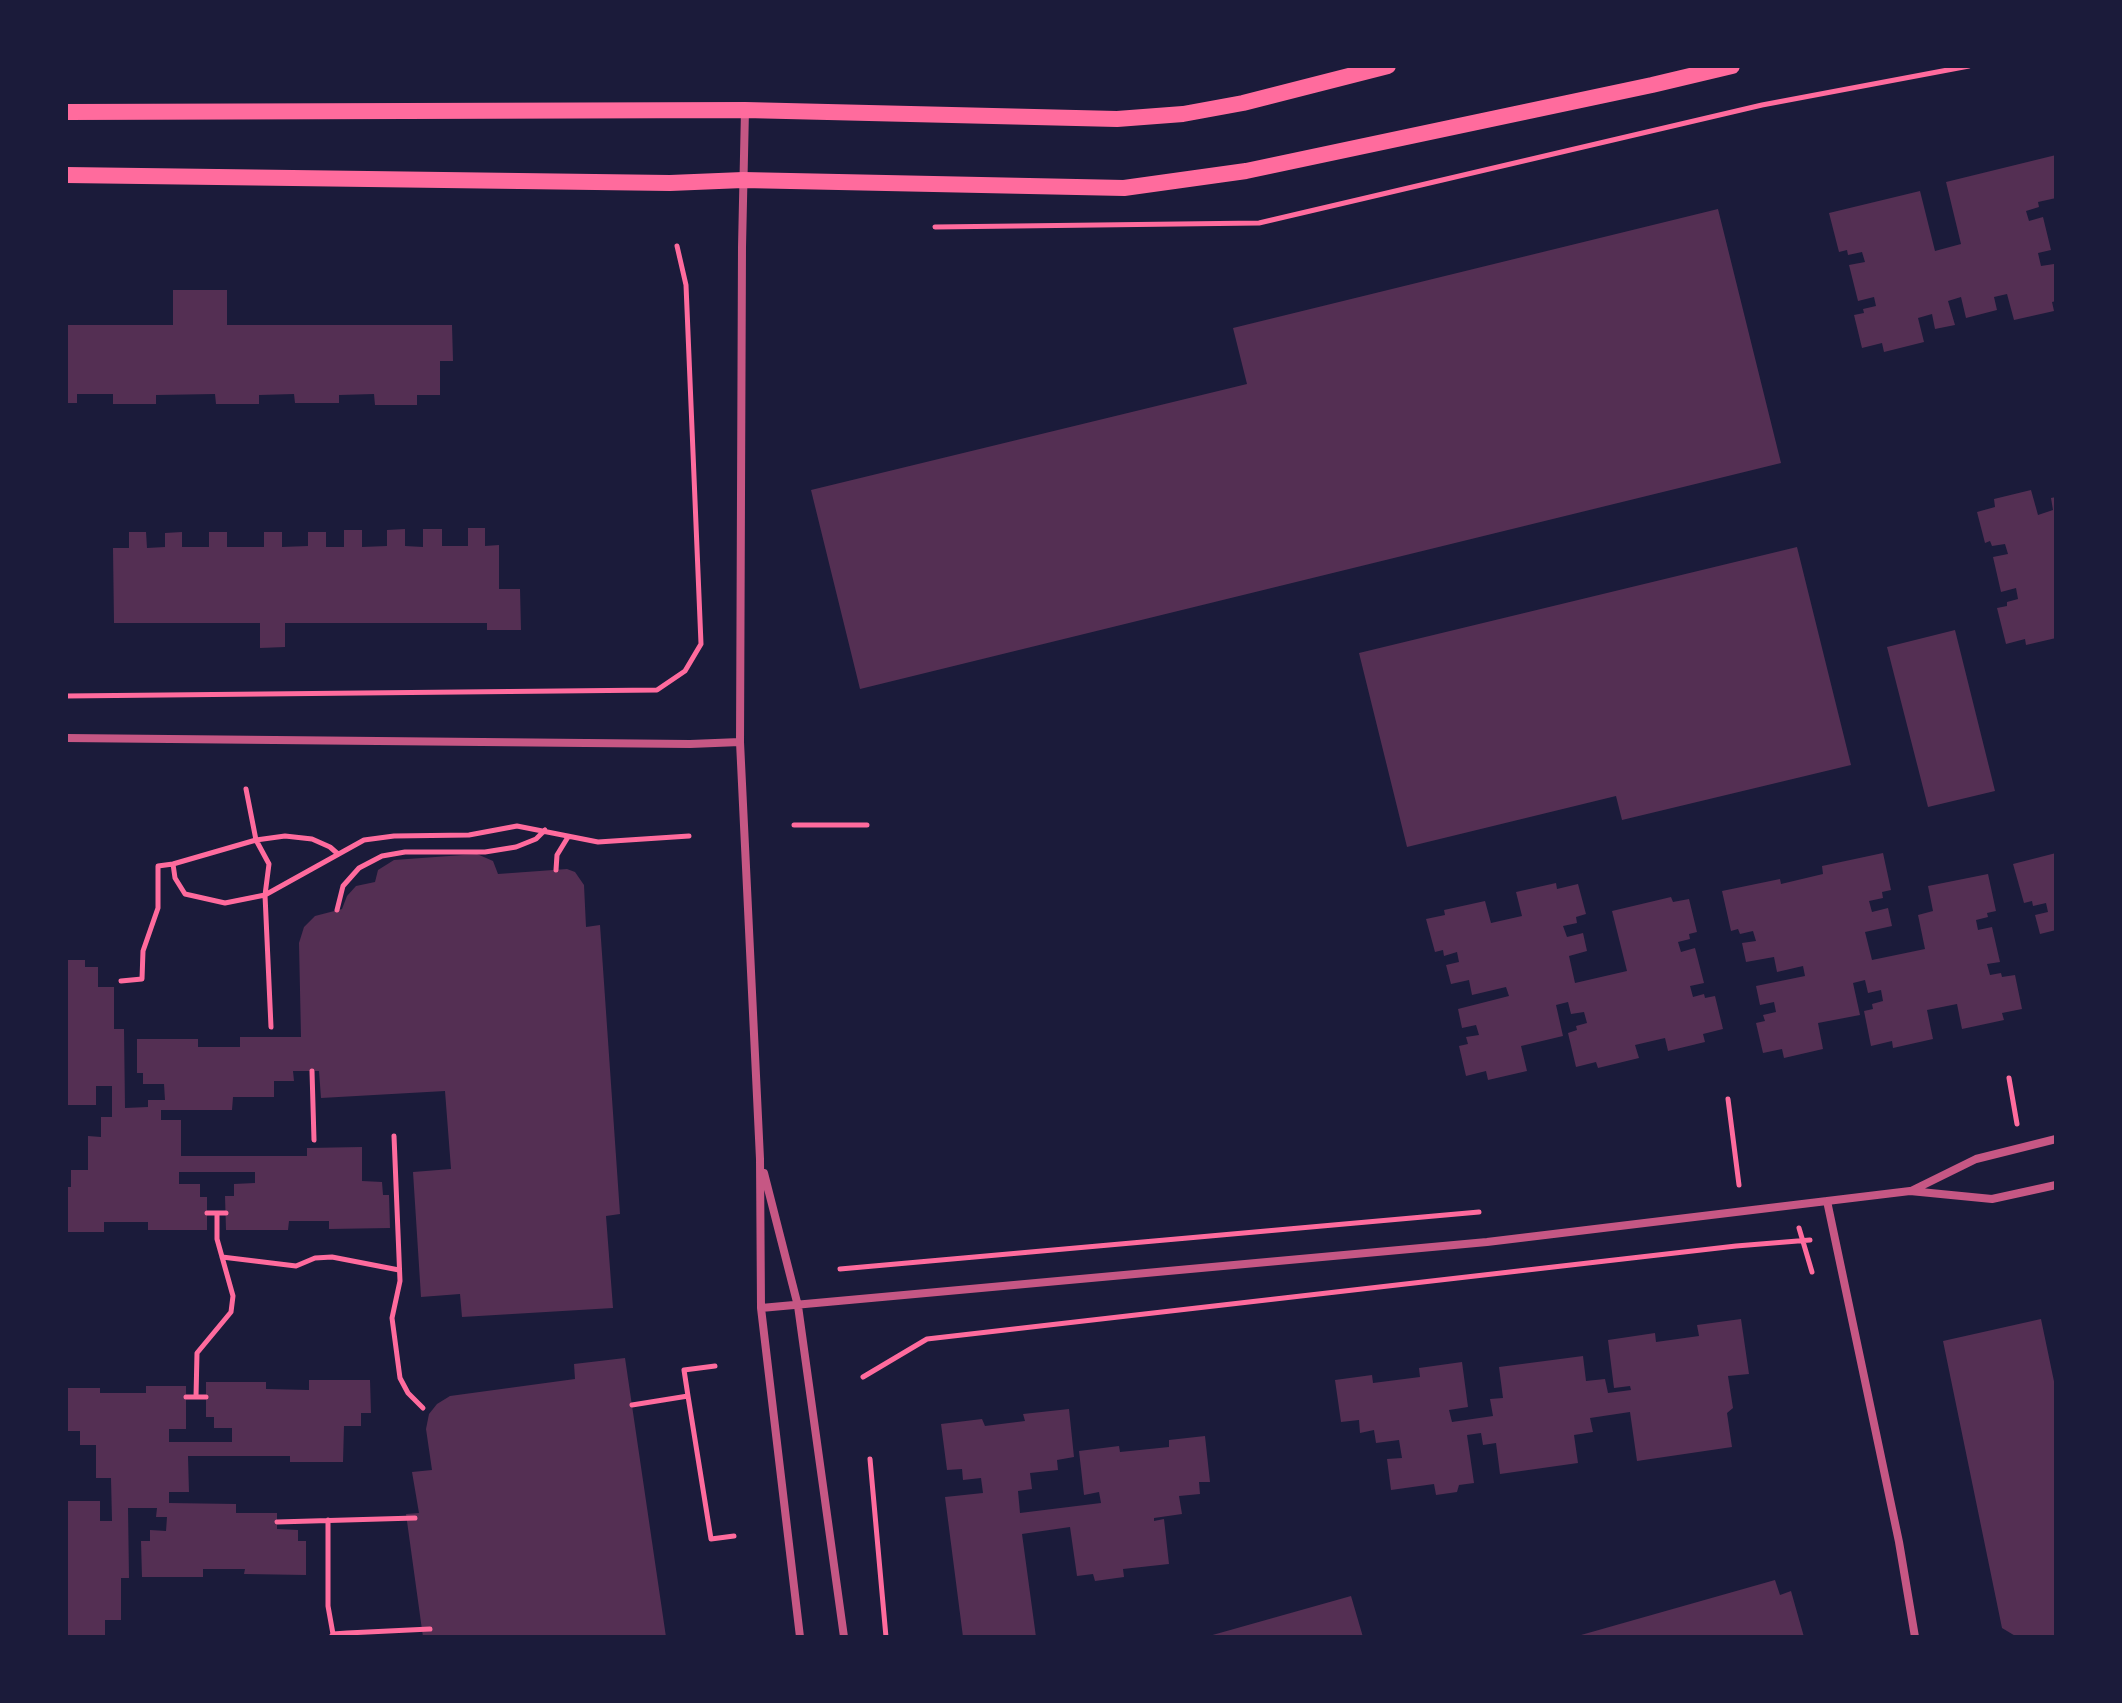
<!DOCTYPE html>
<style>
body{margin:0}
#map{position:relative;width:2122px;height:1703px;overflow:hidden;background:#1b1b3a;font-family:Merriweather,serif}
canvas{display:block}
.frame{position:absolute;inset:0;border:68px solid #1b1b3a;pointer-events:none}
</style>
<div id="map">
<canvas width="2122" height="1703"></canvas>
<div class="frame"></div>
</div>
<script>
const ctx = document.querySelector('canvas').getContext('2d');
ctx.lineJoin = 'round';
function fill(path, color) {
  ctx.fillStyle = color;
  ctx.fill(path, 'evenodd');
}
function toPath(rows) {
  const path = new Path2D();
  for (const r of rows) {
    path.moveTo(r[0], r[1]);
    for (let i = 2; i < r.length; i += 2) path.lineTo(r[i], r[i + 1]);
  }
  return path;
}
function strokePath(path, color, width, dash) {
  ctx.strokeStyle = color;
  ctx.lineWidth = width;
  ctx.lineCap = dash ? 'butt' : 'round';
  ctx.setLineDash(dash || []);
  ctx.stroke(path);
}
const building = toPath([
 [2056,155,2056,198,2038,202,2039,207,2026,211,2029,221,2043,217,2051,250,2038,253,2041,266,2054,264,2056,268,2056,301,2052,302,2054,311,2014,320,2007,294,1994,297,1997,310,1966,318,1961,297,1948,301,1955,325,1935,329,1932,314,1918,318,1924,342,1884,352,1882,343,1862,348,1854,315,1864,313,1863,309,1876,306,1874,297,1858,301,1849,265,1865,262,1862,252,1848,255,1847,250,1839,252,1829,213,1920,191,1935,251,1961,244,1946,182],
 [1718,209,1781,463,860,689,811,490,1247,384,1233,328],
 [173,290,227,290,227,325,452,325,453,361,440,361,440,395,417,395,417,405,375,405,374,394,339,395,339,403,295,403,294,394,259,395,259,404,216,404,215,394,156,395,156,404,113,404,113,394,77,394,77,403,66,403,66,325,173,325],
 [2031,490,2038,515,2053,510,2051,498,2056,497,2056,638,2026,645,2025,639,2006,644,1997,608,2007,606,2007,602,2018,599,2016,588,2001,592,1993,557,2008,554,2005,544,1992,546,1990,541,1985,543,1977,512,1995,507,1994,499],
 [468,528,485,528,485,546,499,545,499,589,520,589,521,630,487,630,487,623,285,623,285,647,260,648,260,623,114,623,113,548,129,548,129,532,146,532,147,548,165,547,165,533,182,532,182,547,209,547,209,532,227,532,227,547,264,547,264,532,282,532,282,547,308,546,308,532,326,532,326,547,344,547,344,530,362,530,362,547,387,546,387,530,405,529,405,546,423,547,423,529,442,529,442,546,468,546],
 [1797,547,1851,765,1622,820,1616,796,1407,847,1359,653],
 [1955,630,1995,791,1928,807,1887,647],
 [1883,853,1891,890,1882,892,1883,898,1869,901,1872,912,1888,908,1892,926,1865,932,1872,960,1925,949,1918,915,1933,911,1928,886,1988,874,1996,911,1987,913,1988,917,1976,920,1978,930,1992,927,2000,962,1987,964,1990,975,2001,973,2002,977,2015,975,2022,1009,2002,1013,2004,1020,1962,1029,1957,1004,1927,1010,1933,1039,1893,1048,1892,1041,1871,1046,1864,1011,1873,1009,1872,1004,1883,1001,1881,990,1868,993,1865,980,1853,983,1860,1015,1818,1023,1823,1049,1784,1058,1782,1049,1763,1053,1756,1023,1765,1021,1763,1015,1776,1012,1774,1002,1760,1005,1756,986,1805,976,1803,966,1777,972,1774,957,1746,962,1742,943,1756,941,1753,931,1740,934,1738,929,1731,931,1722,891,1780,879,1781,884,1823,874,1822,866],
 [2056,853,2056,930,2040,934,2035,915,2048,912,2046,903,2033,906,2032,901,2024,903,2013,864],
 [477,854,493,861,498,874,567,869,575,872,584,885,586,927,600,925,620,1214,606,1216,613,1308,462,1317,460,1294,421,1297,413,1172,451,1169,445,1091,321,1098,319,1071,293,1071,294,1081,274,1081,274,1097,233,1097,232,1110,161,1110,161,1120,181,1120,181,1156,307,1156,307,1148,362,1147,362,1181,382,1182,383,1195,389,1195,390,1228,329,1229,329,1221,289,1221,288,1230,226,1230,225,1196,234,1196,234,1184,255,1183,255,1172,179,1172,179,1184,200,1184,200,1197,207,1197,207,1230,148,1230,148,1222,104,1222,104,1232,66,1232,66,1187,71,1187,71,1170,88,1170,88,1136,101,1137,101,1117,112,1117,112,1086,96,1086,96,1105,66,1105,66,960,85,960,85,967,98,967,98,987,114,987,114,1029,124,1029,125,1108,148,1107,148,1100,165,1100,164,1084,143,1084,143,1073,137,1073,137,1039,198,1039,198,1047,240,1047,240,1037,301,1037,299,943,304,927,315,916,342,909,347,896,356,886,375,882,378,870,394,860],
 [1556,883,1557,889,1578,884,1586,914,1576,917,1577,923,1563,926,1567,937,1583,933,1587,951,1569,956,1575,983,1627,971,1612,911,1671,897,1673,902,1689,899,1697,932,1689,934,1690,939,1678,942,1681,952,1695,948,1704,983,1690,986,1693,997,1704,994,1705,998,1715,996,1723,1029,1703,1034,1705,1042,1668,1051,1665,1038,1635,1045,1639,1058,1598,1068,1596,1062,1576,1067,1568,1033,1577,1030,1576,1026,1587,1023,1584,1012,1571,1014,1568,1002,1556,1005,1563,1036,1521,1046,1527,1071,1488,1080,1486,1071,1466,1076,1459,1046,1468,1044,1466,1037,1479,1035,1476,1025,1462,1028,1458,1009,1509,996,1506,987,1472,995,1469,980,1451,984,1446,965,1459,962,1457,952,1444,956,1443,950,1435,952,1426,919,1445,915,1444,910,1485,901,1491,923,1522,916,1516,892],
 [1741,1319,1749,1374,1728,1376,1733,1408,1727,1413,1732,1447,1637,1461,1630,1412,1590,1418,1593,1432,1574,1435,1578,1463,1500,1474,1496,1443,1483,1445,1481,1433,1467,1435,1474,1483,1459,1485,1457,1492,1436,1495,1434,1484,1391,1490,1387,1459,1402,1458,1399,1440,1376,1443,1374,1430,1360,1433,1359,1420,1341,1422,1335,1380,1372,1375,1373,1383,1420,1377,1419,1368,1462,1362,1468,1407,1449,1410,1452,1422,1493,1416,1490,1399,1503,1398,1499,1367,1583,1356,1586,1381,1605,1379,1608,1393,1631,1390,1630,1386,1614,1388,1608,1340,1655,1333,1656,1342,1699,1336,1697,1325],
 [2041,1319,2056,1391,2056,1637,2017,1637,2002,1628,1943,1341],
 [625,1358,666,1637,423,1637,406,1514,419,1513,412,1472,432,1470,426,1429,429,1414,437,1404,450,1396,575,1379,574,1364],
 [309,1380,370,1380,371,1413,361,1413,361,1426,344,1426,343,1462,290,1462,290,1456,188,1456,189,1492,169,1492,169,1503,236,1504,236,1513,277,1513,277,1529,298,1530,298,1541,306,1541,306,1575,244,1574,245,1569,203,1569,203,1577,142,1577,141,1541,150,1541,150,1530,166,1531,167,1517,156,1517,157,1508,128,1508,129,1578,121,1578,121,1620,105,1620,105,1637,66,1637,66,1501,100,1501,100,1521,112,1521,111,1478,96,1478,96,1445,80,1445,80,1431,66,1431,66,1388,100,1388,100,1393,146,1393,146,1386,186,1386,186,1429,169,1429,169,1442,232,1442,232,1428,214,1428,214,1417,206,1417,206,1382,266,1382,266,1389,309,1390],
 [1069,1409,1074,1457,1057,1460,1058,1470,1030,1473,1032,1489,1018,1491,1020,1513,1101,1503,1099,1492,1084,1495,1079,1451,1119,1446,1120,1452,1169,1447,1169,1440,1205,1436,1210,1482,1199,1482,1200,1494,1179,1496,1182,1514,1154,1518,1154,1521,1164,1519,1169,1564,1123,1569,1124,1577,1095,1581,1093,1574,1077,1576,1070,1527,1022,1534,1036,1637,963,1637,945,1497,983,1493,981,1478,963,1480,962,1469,947,1470,941,1424,982,1419,985,1426,1025,1421,1023,1414],
 [1775,1580,1780,1595,1791,1591,1804,1637,1574,1637],
 [1351,1596,1363,1637,1209,1637,1209,1636]
]);
const path = toPath([
 [935,227,1259,223,1762,105,1969,66],
 [66,696,657,690,685,671,701,644,686,285,677,246],
 [246,789,256,840,269,864,265,895,271,1027],
 [794,825,867,825],
 [173,864,175,878,185,894,225,903,265,895,364,840,394,836,469,835,517,826,598,842,689,836],
 [556,870,557,855,568,837],
 [337,910,343,886,359,868,382,856,405,852,485,852,516,847,536,839,545,830],
 [121,981,142,979,143,951,158,908,158,866,173,864,256,840,285,836,312,839,330,847,338,854],
 [312,1071,314,1140],
 [2009,1078,2017,1124],
 [1728,1099,1739,1185],
 [394,1136,400,1281,392,1318,400,1378,408,1393,423,1408],
 [207,1213,226,1213],
 [1799,1228,1812,1272],
 [222,1257,296,1266,315,1258,332,1257,399,1270],
 [840,1269,1479,1212],
 [863,1377,927,1339,1736,1246,1810,1240],
 [688,1396,684,1370,715,1366],
 [186,1397,206,1397],
 [196,1397,197,1353,231,1312,233,1296,217,1239,217,1213],
 [632,1405,688,1396,711,1539,734,1536],
 [870,1459,886,1637],
 [328,1520,328,1606,333,1634],
 [277,1522,415,1518],
 [331,1637,333,1634,347,1633,430,1629]
]);
const minor = toPath([
 [745,110,742,247,740,742,760,1159,761,1308,800,1637],
 [66,738,690,744,740,742],
 [764,1173,798,1306,844,1637],
 [1911,1191,1976,1159,2056,1139],
 [1827,1201,1899,1542,1915,1637],
 [761,1308,1487,1242,1910,1191,1992,1199,2056,1185]
]);
const secondary = toPath([
 [66,112,745,110,1117,119,1183,114,1243,103,1388,66],
 [66,175,670,183,743,180,1124,188,1246,171,1652,85,1732,66]
]);
fill(building, '#542f53');
strokePath(path, '#ff6b9d', 5);
strokePath(minor, '#c65784', 8);
strokePath(secondary, '#ff6b9d', 16);
</script>
